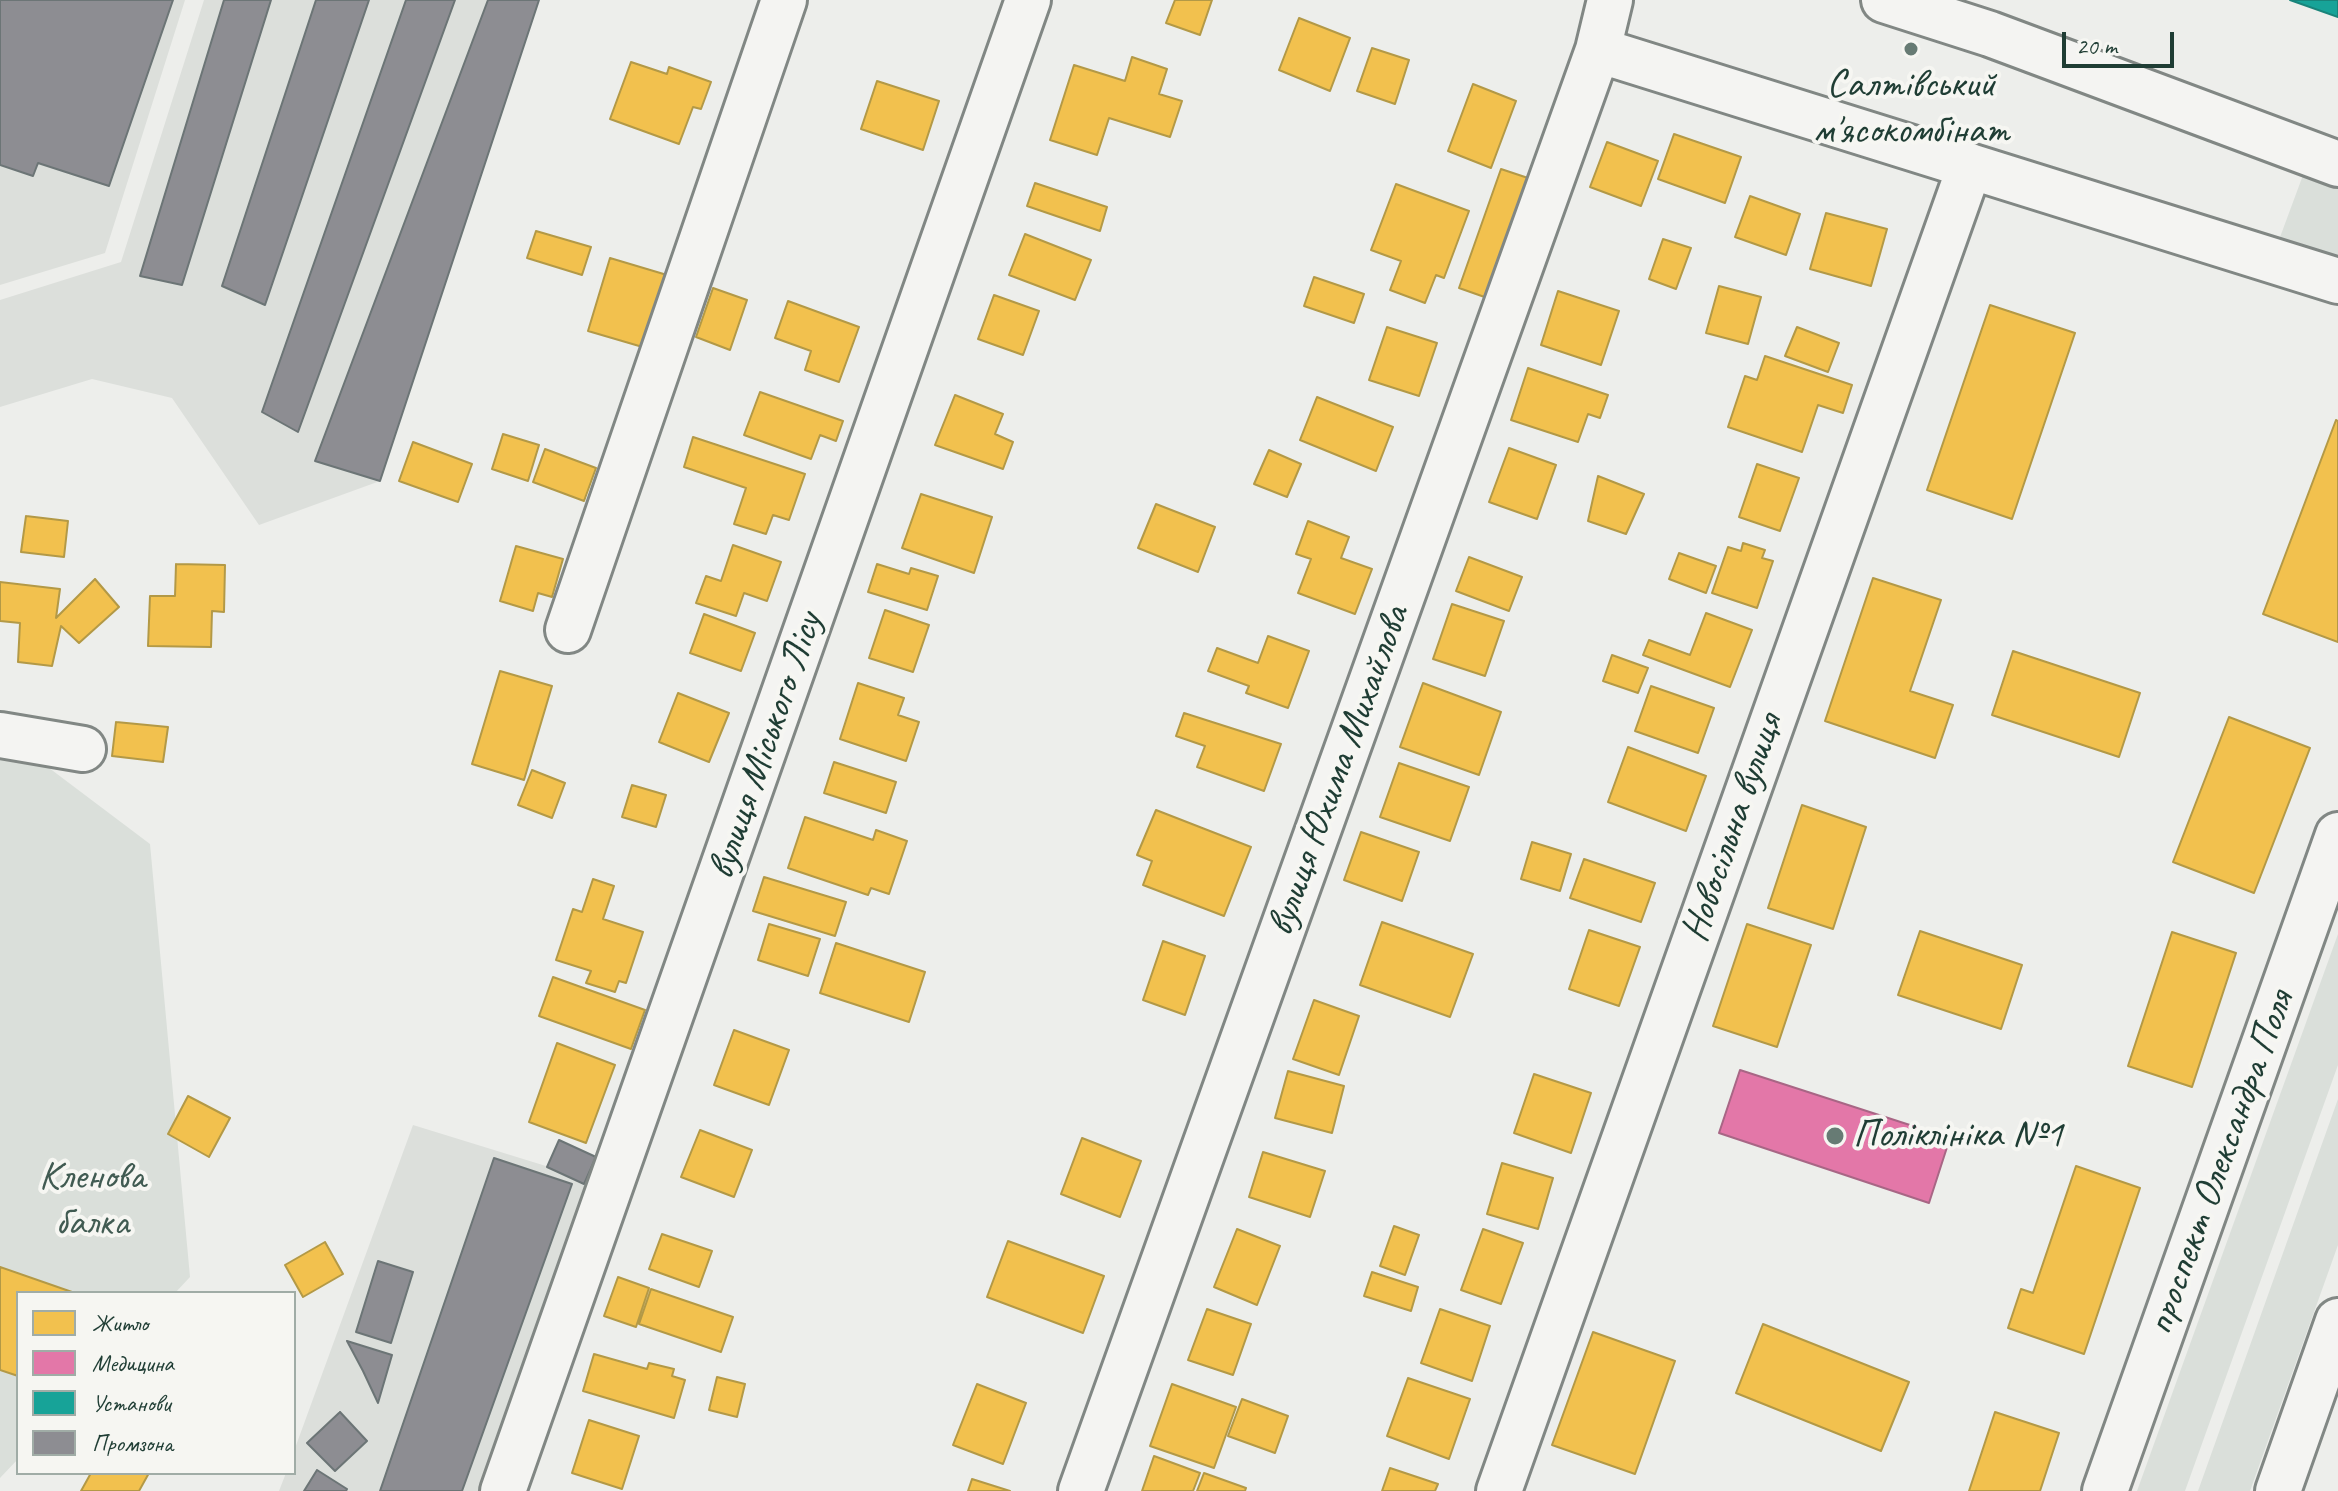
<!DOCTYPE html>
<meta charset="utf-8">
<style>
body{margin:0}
#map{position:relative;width:2338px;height:1491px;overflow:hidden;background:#edeeeb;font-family:Caveat,sans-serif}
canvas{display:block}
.legend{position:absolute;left:16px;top:1291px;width:280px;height:184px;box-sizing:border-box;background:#f6f6f2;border:2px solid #a0aca6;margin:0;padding:10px 14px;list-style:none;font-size:24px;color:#1f3d34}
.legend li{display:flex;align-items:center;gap:16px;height:40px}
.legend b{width:40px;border:2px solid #a0aca6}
.scale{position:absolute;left:2062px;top:32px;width:112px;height:36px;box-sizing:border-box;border:4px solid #1f3d34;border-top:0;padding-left:10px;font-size:24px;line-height:28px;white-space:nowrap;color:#1f3d34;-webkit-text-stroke:6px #f6f6f2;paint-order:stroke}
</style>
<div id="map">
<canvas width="2338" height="1491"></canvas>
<ul class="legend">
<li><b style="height:22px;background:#f2c14e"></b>Житло</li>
<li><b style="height:22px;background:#e377a8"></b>Медицина</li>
<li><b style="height:22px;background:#17a398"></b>Установи</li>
<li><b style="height:22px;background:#8d8d92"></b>Промзона</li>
</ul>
<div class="scale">20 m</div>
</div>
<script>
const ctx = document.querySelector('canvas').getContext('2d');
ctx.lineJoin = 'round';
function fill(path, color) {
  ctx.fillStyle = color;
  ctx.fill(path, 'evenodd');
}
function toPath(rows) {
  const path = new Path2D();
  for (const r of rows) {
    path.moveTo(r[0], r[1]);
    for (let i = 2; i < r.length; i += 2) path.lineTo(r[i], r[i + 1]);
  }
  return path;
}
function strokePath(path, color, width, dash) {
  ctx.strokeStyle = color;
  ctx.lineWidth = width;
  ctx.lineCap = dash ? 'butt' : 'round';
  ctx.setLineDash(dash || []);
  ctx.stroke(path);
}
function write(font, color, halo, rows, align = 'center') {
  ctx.font = font + ' Caveat,sans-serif';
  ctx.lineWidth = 8;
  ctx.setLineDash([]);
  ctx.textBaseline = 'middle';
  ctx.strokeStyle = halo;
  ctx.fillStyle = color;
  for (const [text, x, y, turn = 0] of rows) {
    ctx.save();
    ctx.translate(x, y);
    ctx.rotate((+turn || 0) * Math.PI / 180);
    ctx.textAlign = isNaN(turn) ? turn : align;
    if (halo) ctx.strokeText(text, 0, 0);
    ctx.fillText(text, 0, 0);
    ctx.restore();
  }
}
const built = toPath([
 [0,0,185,0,105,253,0,285],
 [204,0,539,0,380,481,259,525,172,398,92,379,0,407,0,300,121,262],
 [413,1125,601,1183,487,1491,279,1491,286,1473,294,1473,294,1451]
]);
const green = toPath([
 [2306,167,2338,179,2338,267,2276,248],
 [0,731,150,844,190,1277,175,1293,18,1293,18,1459,0,1478],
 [2338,934,2338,1065,2185,1491,2137,1491],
 [2338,1099,2338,1245,2250,1491,2198,1491]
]);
const homes = toPath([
 [1175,0,1212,0,1200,35,1166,23,1175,0],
 [1299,18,1350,38,1330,91,1279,70,1299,18],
 [1372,48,1409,60,1395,104,1357,91,1372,48],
 [1132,57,1167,69,1159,94,1182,101,1170,137,1109,118,1097,155,1050,140,1074,65,1125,81,1132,57],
 [631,62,667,74,669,67,711,82,701,109,693,107,679,144,610,119,631,62],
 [877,81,939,101,923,150,861,129,877,81],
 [1473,84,1516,101,1491,168,1448,151,1473,84],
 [1674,134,1741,157,1725,203,1658,179,1674,134],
 [1607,142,1658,161,1641,206,1590,187,1607,142],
 [1501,169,1534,180,1493,300,1459,288,1501,169],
 [1035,183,1107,207,1100,231,1027,206,1035,183],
 [1396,184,1469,211,1444,278,1436,275,1425,303,1390,290,1401,261,1371,250,1396,184],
 [1750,196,1800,214,1786,255,1735,237,1750,196],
 [1826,213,1887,229,1871,286,1810,269,1826,213],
 [536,231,591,247,582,275,527,258,536,231],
 [1025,234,1091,260,1075,300,1009,275,1025,234],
 [1663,239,1691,248,1676,289,1649,279,1663,239],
 [610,258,667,275,646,348,588,331,610,258],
 [1314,277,1364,294,1354,323,1304,306,1314,277],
 [1719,286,1761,297,1748,344,1706,333,1719,286],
 [713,288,747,300,730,350,696,337,713,288],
 [1558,291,1619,311,1601,365,1541,345,1558,291],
 [994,295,1039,311,1023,355,978,339,994,295],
 [788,301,859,327,839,382,805,370,811,351,775,338,788,301],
 [1990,305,2075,333,2012,519,1927,490,1990,305],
 [1387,327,1437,343,1419,396,1369,380,1387,327],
 [1797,327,1839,343,1828,372,1785,356,1797,327],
 [1765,356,1852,385,1843,413,1818,405,1802,452,1728,427,1745,376,1757,380,1765,356],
 [1528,368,1608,395,1600,418,1588,414,1578,442,1511,420,1528,368],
 [760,392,843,421,836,441,820,435,811,459,744,435,760,392],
 [955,395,1003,414,995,434,1013,442,1003,469,935,445,955,395],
 [1317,397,1393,427,1376,471,1300,440,1317,397],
 [2336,420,2338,421,2338,642,2263,614,2336,420],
 [503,434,539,445,528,481,492,469,503,434],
 [693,437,805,474,789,520,773,515,766,534,734,524,746,488,684,467,693,437],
 [413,442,472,464,458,502,399,481,413,442],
 [1509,448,1556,465,1537,519,1489,502,1509,448],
 [545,449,596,468,584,501,533,482,545,449],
 [1269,450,1301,464,1287,497,1254,484,1269,450],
 [1757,464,1799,478,1780,531,1739,517,1757,464],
 [1598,476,1644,494,1626,534,1588,521,1598,476],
 [921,494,992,517,974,573,902,548,921,494],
 [1156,504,1215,527,1198,572,1138,548,1156,504],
 [26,516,68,521,64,557,21,552,26,516],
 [1308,521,1349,537,1341,558,1372,569,1355,614,1298,593,1311,559,1296,554,1308,521],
 [1743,543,1765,550,1762,558,1773,561,1757,608,1712,593,1728,547,1741,551,1743,543],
 [733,545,781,562,767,601,744,593,736,616,696,603,706,576,721,581,733,545],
 [516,546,563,559,552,597,538,593,533,611,500,601,516,546],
 [1679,553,1716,566,1706,593,1669,579,1679,553],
 [1469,557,1522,577,1509,611,1456,591,1469,557],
 [176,564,225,565,224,612,212,611,211,647,148,646,150,596,175,596,176,564],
 [877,564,909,574,911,568,938,576,927,610,868,592,877,564],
 [1873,578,1941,600,1910,691,1953,705,1935,758,1825,721,1873,578],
 [95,579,119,607,79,643,61,626,52,666,18,662,20,623,0,621,0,582,60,589,56,618,95,579],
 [1452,604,1504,621,1485,676,1433,659,1452,604],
 [885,610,929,625,913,672,869,658,885,610],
 [1706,613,1752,630,1730,687,1643,655,1649,640,1690,655,1706,613],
 [704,614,755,633,741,671,690,653,704,614],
 [1268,636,1309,651,1288,708,1246,693,1249,686,1208,671,1217,648,1258,663,1268,636],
 [2013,651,2140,693,2119,757,1992,715,2013,651],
 [1612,655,1648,668,1638,693,1603,681,1612,655],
 [500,671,552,686,524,780,472,764,500,671],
 [858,683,904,698,898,715,919,722,906,761,840,739,858,683],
 [1423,683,1501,712,1479,775,1400,747,1423,683],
 [1651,686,1714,708,1698,753,1635,731,1651,686],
 [678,693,729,713,709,762,659,742,678,693],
 [1184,713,1281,744,1264,791,1197,767,1205,746,1176,736,1184,713],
 [2229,717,2310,748,2254,893,2173,862,2229,717],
 [116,722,168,727,163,762,112,756,116,722],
 [1628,747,1706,776,1686,831,1608,802,1628,747],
 [834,762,896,782,886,813,824,793,834,762],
 [1399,763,1469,787,1450,841,1380,817,1399,763],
 [532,770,565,783,552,818,518,805,532,770],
 [632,785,666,795,656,827,622,817,632,785],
 [1802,805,1866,827,1833,929,1768,908,1802,805],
 [1156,810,1251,847,1224,916,1143,885,1152,861,1137,855,1156,810],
 [805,817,873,840,876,830,907,841,889,894,871,888,868,895,788,868,805,817],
 [1361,832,1419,852,1402,901,1344,880,1361,832],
 [1532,842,1571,854,1560,891,1521,879,1532,842],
 [1584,859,1655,883,1641,922,1570,898,1584,859],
 [764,877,846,902,835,936,753,911,764,877],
 [593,879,614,886,603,919,643,932,626,983,619,981,615,992,586,983,591,971,556,960,573,909,582,912,593,879],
 [1382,922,1473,954,1450,1017,1360,985,1382,922],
 [769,924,820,939,808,976,758,960,769,924],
 [1747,924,1811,945,1777,1047,1713,1026,1747,924],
 [1589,930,1640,947,1619,1006,1569,989,1589,930],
 [1920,931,2022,965,2001,1029,1898,995,1920,931],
 [2172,932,2236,953,2192,1087,2128,1066,2172,932],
 [1163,941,1205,956,1185,1015,1143,1000,1163,941],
 [836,943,925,972,909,1022,820,993,836,943],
 [553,977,645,1010,631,1049,539,1016,553,977],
 [1314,1000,1359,1016,1339,1075,1293,1059,1314,1000],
 [734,1030,789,1050,769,1105,714,1085,734,1030],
 [557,1043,615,1065,586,1143,529,1122,557,1043],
 [1288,1071,1344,1086,1332,1133,1275,1118,1288,1071],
 [1534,1074,1591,1093,1571,1153,1514,1133,1534,1074],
 [188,1096,230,1118,209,1157,168,1134,188,1096],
 [700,1130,752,1150,734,1197,681,1177,700,1130],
 [1082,1138,1141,1161,1120,1217,1061,1194,1082,1138],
 [1263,1152,1325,1171,1310,1217,1249,1197,1263,1152],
 [1502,1163,1553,1178,1538,1229,1487,1214,1502,1163],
 [2076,1166,2140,1188,2084,1354,2008,1328,2021,1289,2033,1293,2076,1166],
 [1394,1226,1419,1235,1405,1275,1380,1266,1394,1226],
 [1237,1229,1280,1246,1257,1305,1214,1287,1237,1229],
 [1483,1229,1523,1243,1501,1304,1461,1290,1483,1229],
 [662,1234,712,1251,699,1287,649,1269,662,1234],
 [1008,1241,1104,1276,1083,1333,987,1297,1008,1241],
 [325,1242,343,1274,303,1297,285,1265,325,1242],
 [0,1267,72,1292,18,1293,18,1376,0,1370,0,1267],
 [1372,1272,1418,1287,1411,1311,1364,1296,1372,1272],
 [618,1277,649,1288,636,1327,604,1316,618,1277],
 [651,1289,733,1317,721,1352,639,1324,651,1289],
 [1207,1309,1251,1324,1233,1375,1188,1360,1207,1309],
 [1440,1309,1490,1326,1472,1381,1421,1363,1440,1309],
 [1763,1324,1909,1382,1881,1451,1736,1393,1763,1324],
 [1593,1332,1675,1361,1635,1474,1552,1445,1593,1332],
 [594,1354,647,1369,649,1363,674,1369,672,1376,685,1380,674,1418,583,1391,594,1354],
 [717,1377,745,1384,737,1417,709,1410,717,1377],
 [1408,1378,1470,1399,1449,1459,1387,1436,1408,1378],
 [977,1384,1026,1403,1003,1464,953,1445,977,1384],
 [1172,1384,1236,1407,1214,1468,1150,1446,1172,1384],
 [1242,1399,1288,1416,1275,1453,1228,1436,1242,1399],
 [1995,1412,2059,1433,2040,1491,1969,1491,1995,1412],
 [589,1420,639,1436,622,1489,572,1473,589,1420],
 [1154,1456,1200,1473,1193,1491,1142,1491,1154,1456],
 [1390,1468,1438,1484,1435,1491,1382,1491,1390,1468],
 [91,1473,149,1473,139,1491,81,1491,91,1473],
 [1204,1473,1246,1488,1245,1491,1197,1491,1204,1473],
 [972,1479,1010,1491,968,1491,972,1479]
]);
const health = toPath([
 [1740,1070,1950,1138,1929,1203,1719,1133,1740,1070]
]);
const public = toPath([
 [2290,0,2338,0,2338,17,2290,0]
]);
const industry = toPath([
 [0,0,173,0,109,186,38,163,33,176,0,165,0,0],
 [224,0,271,0,182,285,140,276,224,0],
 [316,0,369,0,265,305,222,286,316,0],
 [406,0,455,0,298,432,262,412,406,0],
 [488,0,539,0,380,481,315,461,488,0],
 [559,1140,596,1157,584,1184,547,1167,559,1140],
 [494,1158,572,1184,462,1491,380,1491,494,1158],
 [378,1261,413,1272,391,1343,356,1332,378,1261],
 [347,1341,392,1355,378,1403,363,1371,347,1341],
 [340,1412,367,1441,335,1471,307,1443,340,1412],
 [317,1470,347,1489,346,1491,304,1491,317,1470]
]);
const minor = toPath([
 [1884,0,1990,34,2338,164],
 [1598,50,2338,281],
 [568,630,784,0],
 [0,735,83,749],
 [503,1491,1028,0],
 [1081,1491,1598,50,1610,0],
 [1499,1491,1970,166]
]);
const major = toPath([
 [2105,1491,2338,835],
 [2278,1491,2338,1321]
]);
const markers = [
 [1911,49,8,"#677b74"],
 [1835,1136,10,"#677b74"]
];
const poiNames = [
 ["Салтівський",1911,86],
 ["м'ясокомбінат",1911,132],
 ["Поліклініка №1",1853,1136,"left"]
];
const streetNames = [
 ["вулиця Міського Лісу",766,746,-71],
 ["вулиця Юхима Михайлова",1339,771,-70],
 ["Новосільна вулиця",1733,828,-71],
 ["проспект Олександра Поля",2221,1163,-70]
];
const parkNames = [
 ["Кленова",92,1178],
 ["балка",92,1224]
];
fill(built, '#dcdfdb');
fill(green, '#dadfda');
fill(homes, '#f2c14e');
strokePath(homes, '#b39946', 2);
fill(health, '#e377a8');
strokePath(health, '#a86685', 2);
fill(public, '#17a398');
strokePath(public, '#19847a', 2);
fill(industry, '#8d8d92');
strokePath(industry, '#6c7576', 2);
strokePath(minor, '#818784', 50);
strokePath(major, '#818784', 50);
strokePath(minor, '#f4f4f2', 44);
strokePath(major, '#f4f4f2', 44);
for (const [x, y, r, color] of markers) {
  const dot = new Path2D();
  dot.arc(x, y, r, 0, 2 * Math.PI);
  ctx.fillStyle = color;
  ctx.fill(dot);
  strokePath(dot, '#f6f6f2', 3);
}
write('40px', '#1f3d34', '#f6f6f2', poiNames);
write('40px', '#1f3d34', '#f6f6f2', streetNames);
write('40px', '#415b52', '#f6f6f2', parkNames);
</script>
